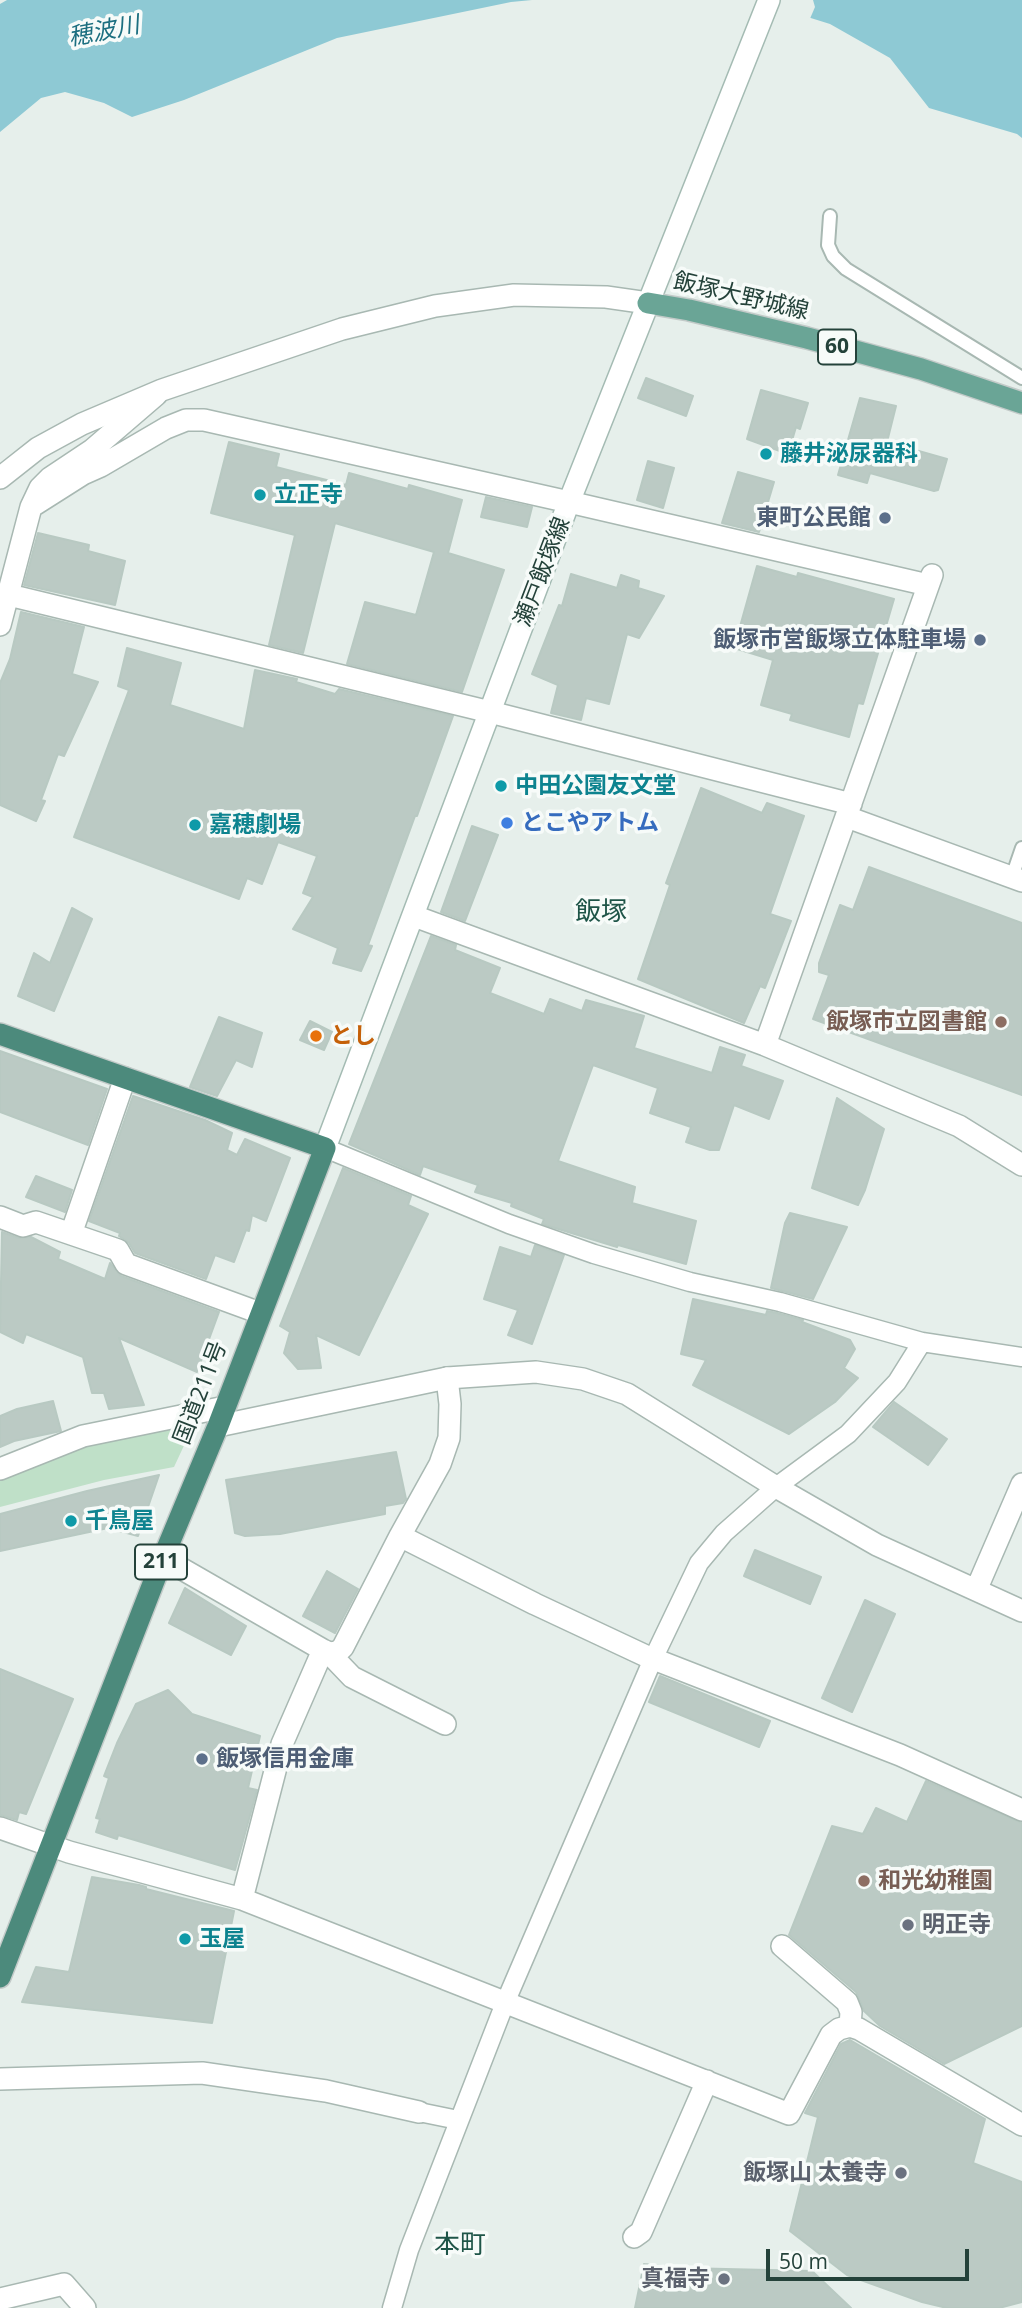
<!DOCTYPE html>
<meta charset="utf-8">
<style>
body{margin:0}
#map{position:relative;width:1022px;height:2308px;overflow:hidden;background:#e6efeb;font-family:"Open Sans",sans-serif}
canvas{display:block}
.scale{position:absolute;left:766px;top:2249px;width:203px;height:32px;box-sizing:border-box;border:4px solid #24423a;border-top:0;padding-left:9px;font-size:21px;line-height:24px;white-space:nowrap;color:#24423a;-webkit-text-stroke:5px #f7fbf9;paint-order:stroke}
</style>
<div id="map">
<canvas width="1022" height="2308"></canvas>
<div class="scale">50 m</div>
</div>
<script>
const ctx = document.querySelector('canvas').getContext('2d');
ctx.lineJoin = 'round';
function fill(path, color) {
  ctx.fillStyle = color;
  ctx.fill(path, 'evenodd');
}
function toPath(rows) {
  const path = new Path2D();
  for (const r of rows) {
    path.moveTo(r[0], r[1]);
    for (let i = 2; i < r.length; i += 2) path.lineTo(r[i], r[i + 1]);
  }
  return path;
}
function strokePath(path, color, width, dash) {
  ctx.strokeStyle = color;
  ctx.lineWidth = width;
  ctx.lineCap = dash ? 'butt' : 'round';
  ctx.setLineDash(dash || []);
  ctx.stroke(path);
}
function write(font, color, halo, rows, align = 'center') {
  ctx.font = font + ' "Open Sans","Noto Sans JP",sans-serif';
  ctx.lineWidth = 7;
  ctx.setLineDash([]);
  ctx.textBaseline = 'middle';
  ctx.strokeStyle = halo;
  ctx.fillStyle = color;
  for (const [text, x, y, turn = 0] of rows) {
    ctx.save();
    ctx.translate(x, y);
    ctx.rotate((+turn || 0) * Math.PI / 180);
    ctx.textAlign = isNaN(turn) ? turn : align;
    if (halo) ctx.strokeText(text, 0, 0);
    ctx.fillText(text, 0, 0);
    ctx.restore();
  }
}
const green = toPath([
 [195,1422,174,1467,104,1480,0,1507,0,1477,96,1442]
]);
const water = toPath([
 [7,0,532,0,511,2,337,38,184,100,132,117,104,103,65,92,41,98,0,132,0,4],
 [753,0,1022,0,1022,138,1017,134,929,108,890,58,830,24]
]);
const pier = toPath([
 [750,0,813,0,815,7,809,21,752,3]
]);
const building = toPath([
 [646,378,693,396,686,416,638,398,646,378],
 [761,390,808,403,800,429,796,427,788,454,747,439,761,390],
 [860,398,896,406,887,442,947,459,938,490,934,491,870,473,867,483,838,475,860,398],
 [229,442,279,454,276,467,346,485,349,473,408,489,409,485,462,500,448,553,504,570,462,692,347,664,365,602,416,615,434,552,335,523,303,653,269,645,295,535,211,513,229,442],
 [648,461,674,468,663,508,637,500,648,461],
 [738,472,774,482,759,532,722,523,738,472],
 [486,497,532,507,527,527,481,517,486,497],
 [38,533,89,545,88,551,125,561,115,605,24,585,38,533],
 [757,566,797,577,798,573,894,599,863,704,858,703,849,737,790,720,792,714,761,705,773,660,734,648,757,566],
 [571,574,617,588,621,575,639,581,638,588,664,596,639,638,627,634,609,704,586,698,581,720,551,713,558,685,532,674,559,605,562,606,571,574],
 [21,612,84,627,72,674,98,682,64,756,58,754,41,800,45,801,36,821,0,805,0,683,10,659,21,612],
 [127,648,181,663,170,705,244,729,255,670,297,679,296,682,335,694,339,689,453,716,417,816,415,816,368,945,372,946,361,971,333,963,338,948,293,929,313,897,303,893,317,856,278,842,262,884,247,878,239,899,74,837,129,690,118,686,127,648],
 [701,788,762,813,767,803,804,816,770,914,791,921,765,988,760,986,744,1023,638,979,670,885,666,883,701,788],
 [472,826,498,835,465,921,441,912,472,826],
 [869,867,1022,923,1022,1095,813,1019,829,975,819,972,819,963,840,905,853,910,869,867],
 [72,908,92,919,54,1011,18,996,34,953,50,963,72,908],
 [431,936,456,945,455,950,500,968,490,993,544,1014,550,999,582,1011,586,1000,644,1016,634,1048,712,1073,720,1047,745,1055,741,1066,783,1081,769,1119,734,1105,719,1150,710,1150,686,1142,691,1127,650,1113,658,1088,593,1065,558,1161,635,1187,632,1203,696,1221,686,1264,618,1245,617,1247,542,1224,544,1219,511,1206,512,1203,475,1192,478,1185,423,1166,420,1175,349,1144,431,936],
 [219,1017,262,1033,252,1067,236,1060,217,1096,190,1087,219,1017],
 [310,1021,332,1032,324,1050,300,1040,310,1021],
 [0,1051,107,1089,88,1145,0,1112,0,1051],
 [133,1096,205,1120,232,1133,227,1150,237,1155,245,1139,290,1158,266,1221,252,1215,249,1231,246,1230,234,1262,215,1255,206,1279,135,1253,129,1243,119,1236,120,1233,89,1221,133,1096],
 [837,1098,884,1129,865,1190,858,1205,812,1188,837,1098],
 [343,1168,411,1196,408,1205,428,1214,359,1355,316,1335,321,1368,298,1369,284,1353,290,1332,280,1326,343,1168],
 [36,1176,72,1190,65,1212,26,1197,36,1176],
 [790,1213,847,1227,813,1299,771,1288,785,1223,790,1213],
 [2,1232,19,1238,31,1237,60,1252,58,1259,105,1279,110,1263,121,1276,219,1312,197,1372,119,1338,144,1405,109,1409,104,1393,92,1393,83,1357,26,1334,23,1343,0,1332,2,1232],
 [535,1245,564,1255,532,1344,508,1335,518,1310,484,1299,500,1247,531,1257,535,1245],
 [693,1299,766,1315,767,1311,777,1313,803,1320,802,1322,850,1340,855,1349,844,1368,858,1378,835,1402,789,1434,693,1385,706,1360,681,1354,693,1299],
 [53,1401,61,1431,14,1441,0,1447,0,1416,17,1409,53,1401],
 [894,1402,947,1439,928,1465,873,1427,894,1402],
 [396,1452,406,1499,403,1503,385,1506,385,1514,280,1534,245,1536,235,1533,226,1480,396,1452],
 [159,1475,138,1536,108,1528,0,1551,0,1514,87,1491,159,1475],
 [755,1550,821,1577,810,1604,744,1576,755,1550],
 [327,1571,358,1589,335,1633,303,1616,327,1571],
 [185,1588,246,1626,231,1655,169,1623,185,1588],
 [865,1600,895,1614,852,1712,822,1698,865,1600],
 [0,1669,73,1699,26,1814,19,1812,17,1820,0,1815,0,1669],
 [660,1676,770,1721,759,1747,649,1702,660,1676],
 [168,1690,192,1714,260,1736,248,1788,257,1790,235,1870,118,1835,117,1839,96,1832,100,1819,96,1818,109,1778,104,1776,117,1743,136,1704,168,1690],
 [926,1781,1022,1823,1022,2026,944,2064,880,2026,864,2011,856,1992,789,1935,832,1826,863,1834,876,1808,907,1822,926,1781],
 [92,1877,139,1885,146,1887,146,1889,234,1911,212,2023,22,2002,36,1967,69,1972,92,1877],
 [850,2040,985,2119,973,2163,1022,2182,1022,2302,999,2308,947,2308,922,2302,847,2275,790,2231,818,2117,805,2113,841,2044,850,2040],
 [644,2264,683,2268,812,2271,851,2308,635,2308,644,2264]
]);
const service = toPath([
 [830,216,828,245,833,256,846,269,1022,378],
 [1012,877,1022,848]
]);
const pedestrian = toPath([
 [325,1148,509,1224,594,1254,690,1282,780,1302,922,1342,1022,1357],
 [419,2112,458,2120],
 [392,2308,409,2250,505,2003,653,1659,699,1563,724,1533,776,1487,848,1434,897,1382,922,1342]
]);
const minor = toPath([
 [31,507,83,474,101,466,166,428,186,420,204,420,569,502,928,585],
 [9,595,490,712,851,804],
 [0,625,31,507,40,488,50,478,92,450,156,395],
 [414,916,765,1045,959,1126,1022,1165],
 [765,1045,932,575],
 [0,1217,23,1226,36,1222,118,1250,126,1264,260,1313],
 [71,1234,125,1078],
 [0,1469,83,1436,225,1407],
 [400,1536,535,1604,646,1656,900,1755,1022,1810],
 [163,1558,323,1650,329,1653,338,1652,343,1647,400,1536,440,1464,449,1438,450,1404,447,1378],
 [329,1653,352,1677,445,1724],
 [0,1828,69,1852,242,1899,789,2114,831,2035,839,2029,850,2026,859,2029,1022,2125],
 [242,1899,282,1744,323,1650],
 [782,1946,847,2002,851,2012,850,2026],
 [0,2079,202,2073,326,2091,419,2112],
 [634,2237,641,2232,707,2081],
 [0,2299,64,2284,85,2308]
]);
const tertiary = toPath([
 [0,478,38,448,82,424,162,390,342,329,435,306,514,295,606,297,648,303],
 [847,817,1022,881],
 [218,1426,447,1378,536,1372,583,1379,627,1394,776,1487,877,1545,1022,1611],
 [977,1588,1022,1484]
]);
const secondary = toPath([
 [325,1148,569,502,769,0]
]);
const primary = toPath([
 [648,303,689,310,807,338,921,369,1022,403]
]);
const trunk = toPath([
 [0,1034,325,1148,218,1426,163,1558,0,1977]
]);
const markers = [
 [766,454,7,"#0f9aa8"],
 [260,495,7,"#0f9aa8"],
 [885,518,7,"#5c6f8a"],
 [980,640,7,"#5c6f8a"],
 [501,786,7,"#0f9aa8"],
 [507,823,7,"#3f7fe0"],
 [195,825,7,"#0f9aa8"],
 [1001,1022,7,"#8d6e63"],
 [316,1036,7,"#e8710a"],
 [71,1521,7,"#0f9aa8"],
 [202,1759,7,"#5c6f8a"],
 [864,1881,7,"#8d6e63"],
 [908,1925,7,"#6b7280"],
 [185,1939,7,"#0f9aa8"],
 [901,2173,7,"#6b7280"],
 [724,2279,7,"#6b7280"]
];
const shields = [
 [837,347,38],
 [161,1562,52]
];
const shieldNames = [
 ["60",837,347],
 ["211",161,1562]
];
const streetNames = [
 ["飯塚大野城線",741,297,13],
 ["瀬戸飯塚線",543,572,-69],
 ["国道211号",201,1393,-69]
];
const cultureNames = [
 ["藤井泌尿器科",780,454],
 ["立正寺",274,495],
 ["中田公園友文堂",515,786],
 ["嘉穂劇場",209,825],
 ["千鳥屋",85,1521],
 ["玉屋",199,1939]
];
const serviceNames = [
 ["東町公民館",871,518],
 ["飯塚市営飯塚立体駐車場",966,640],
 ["飯塚信用金庫",216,1759,"left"]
];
const shopNames = [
 ["とこやアトム",521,823]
];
const educationNames = [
 ["飯塚市立図書館",987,1022],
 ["和光幼稚園",878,1881,"left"]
];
const foodNames = [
 ["とし",330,1036]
];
const worshipNames = [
 ["明正寺",922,1925,"left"],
 ["飯塚山 太養寺",887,2173],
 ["真福寺",710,2279]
];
const waterNames = [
 ["穂波川",104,32,-11]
];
const quarterNames = [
 ["飯塚",601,913],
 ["本町",460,2246]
];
fill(green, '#bfe0c8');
fill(water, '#8ec9d4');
fill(pier, '#e6efeb');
fill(building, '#bbcac4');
strokePath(building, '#b8c9c2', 2);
strokePath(service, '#a8b8b2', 16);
strokePath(pedestrian, '#a8b8b2', 21);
strokePath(minor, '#a8b8b2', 24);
strokePath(tertiary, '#a8b8b2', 24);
strokePath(secondary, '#a4bbb3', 24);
strokePath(primary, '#c2cac8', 24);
strokePath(trunk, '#c2cac8', 24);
strokePath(service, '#fff', 12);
strokePath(pedestrian, '#fff', 18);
strokePath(minor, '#fff', 21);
strokePath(tertiary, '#fff', 21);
strokePath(secondary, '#fff', 21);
strokePath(primary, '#6aa596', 21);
strokePath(trunk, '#4c8a7c', 21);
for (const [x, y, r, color] of markers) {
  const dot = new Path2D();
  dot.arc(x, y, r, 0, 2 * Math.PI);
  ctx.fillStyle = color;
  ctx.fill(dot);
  strokePath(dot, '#f7fbf9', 2.5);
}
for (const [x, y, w] of shields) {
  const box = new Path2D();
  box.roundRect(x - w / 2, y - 17.5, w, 35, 5);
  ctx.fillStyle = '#f7fbf9';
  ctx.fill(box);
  strokePath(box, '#24423a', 2);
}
write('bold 21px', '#24423a', null, shieldNames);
write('23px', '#24423a', '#f7fbf9', streetNames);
write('bold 23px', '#0d838f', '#f7fbf9', cultureNames, 'left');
write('bold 23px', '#4e5e75', '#f7fbf9', serviceNames, 'right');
write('bold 23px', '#366cbe', '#f7fbf9', shopNames, 'left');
write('bold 23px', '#785e54', '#f7fbf9', educationNames, 'right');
write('bold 23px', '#c56008', '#f7fbf9', foodNames, 'left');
write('bold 23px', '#5b616d', '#f7fbf9', worshipNames, 'right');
write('italic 24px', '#1c6f80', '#f7fbf9', waterNames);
write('26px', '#1f5548', '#f7fbf9', quarterNames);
</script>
